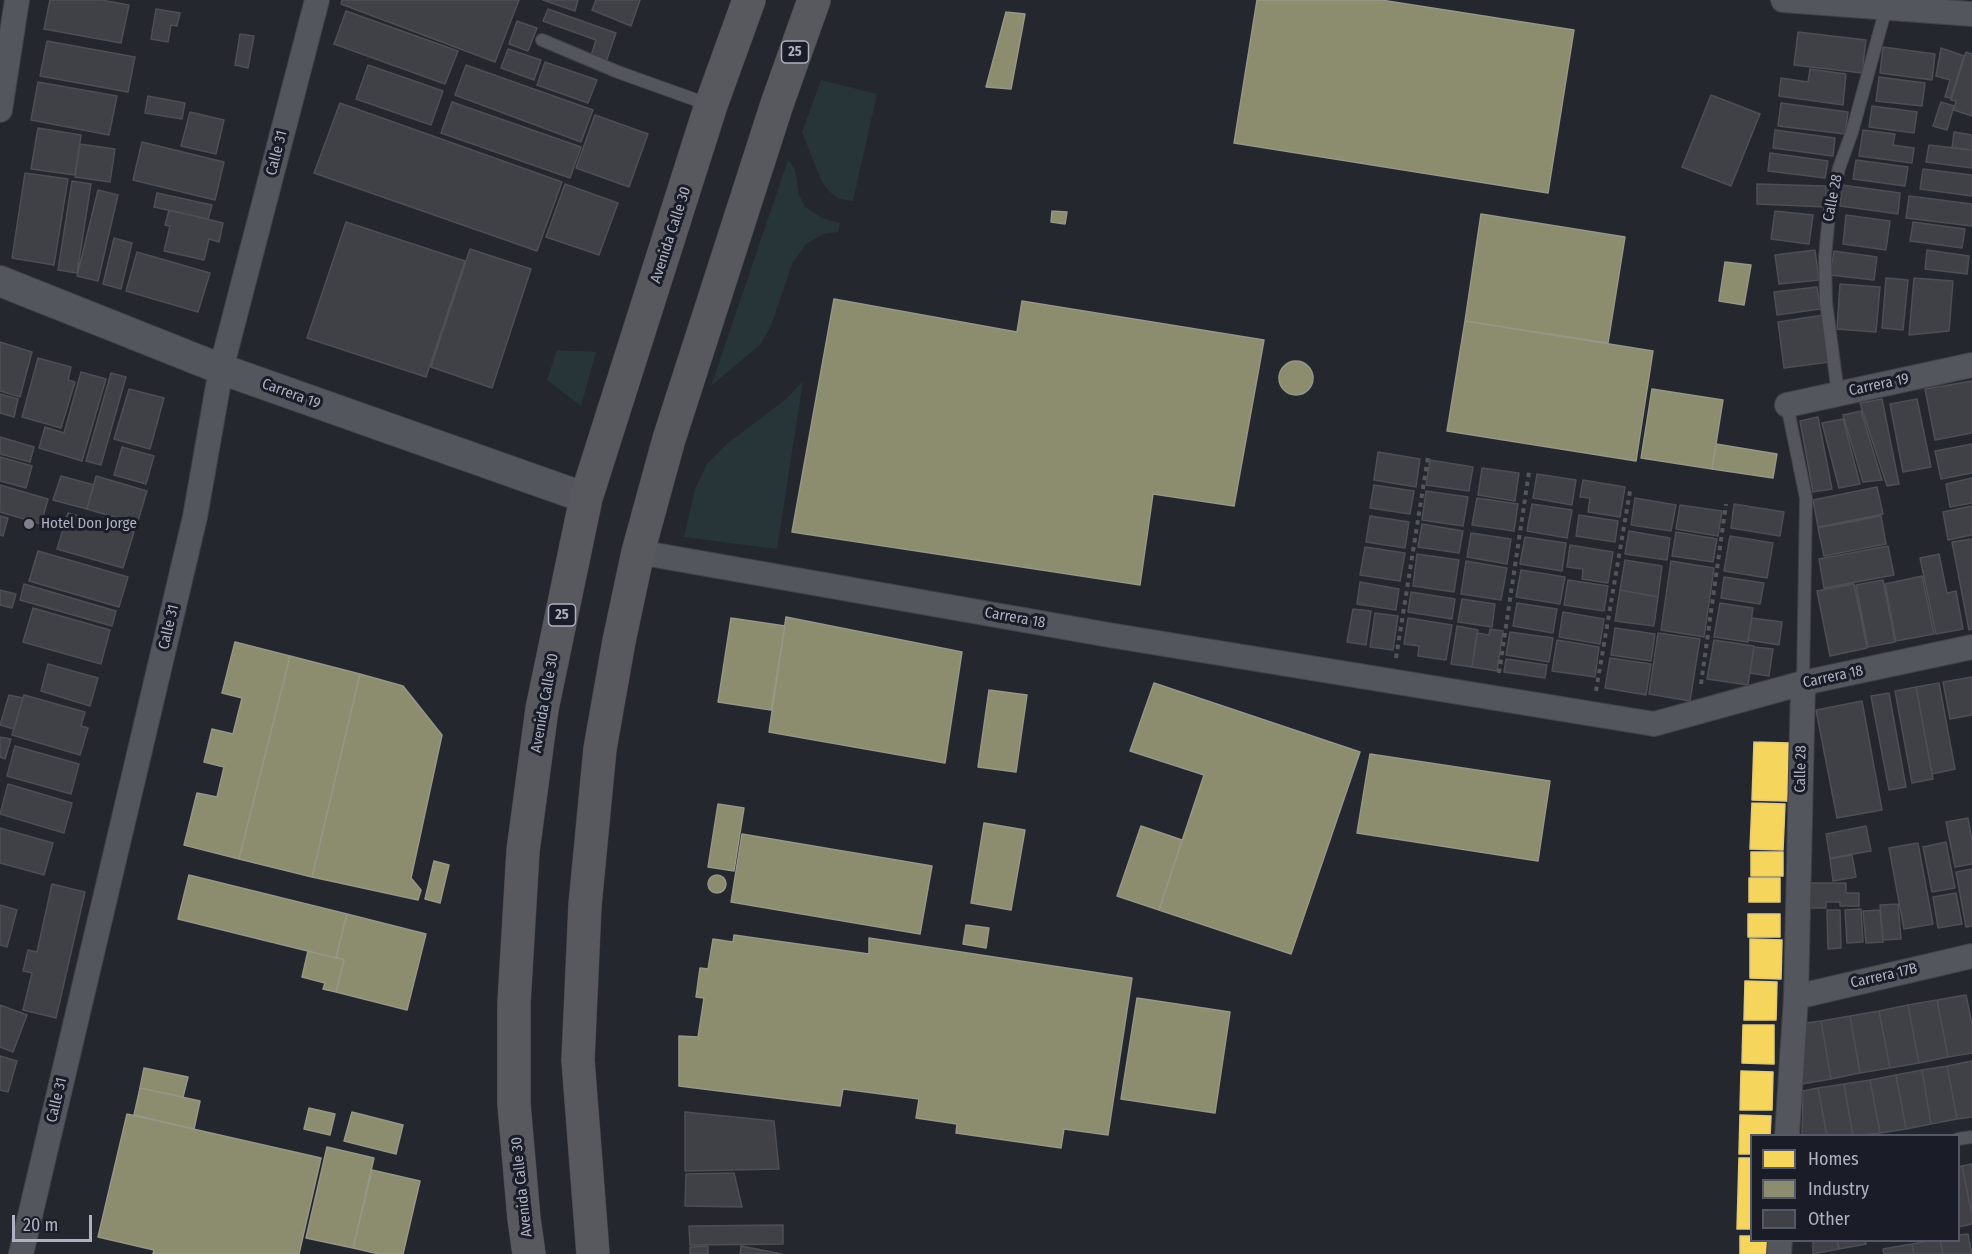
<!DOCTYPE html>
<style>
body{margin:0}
#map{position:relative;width:1972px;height:1254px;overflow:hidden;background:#25272e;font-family:"Fira Sans Condensed",sans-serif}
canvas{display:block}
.legend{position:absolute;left:1750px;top:1134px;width:210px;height:108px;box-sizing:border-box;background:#1a1d28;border:2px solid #555965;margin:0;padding:8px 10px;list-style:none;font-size:18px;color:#aeb2c0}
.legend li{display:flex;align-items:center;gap:12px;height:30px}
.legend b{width:30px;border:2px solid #555965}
.scale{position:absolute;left:12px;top:1215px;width:80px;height:27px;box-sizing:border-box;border:3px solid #aeb2c0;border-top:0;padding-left:8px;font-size:18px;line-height:21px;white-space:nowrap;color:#aeb2c0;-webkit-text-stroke:4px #1a1d28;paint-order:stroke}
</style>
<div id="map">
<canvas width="1972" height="1254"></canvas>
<ul class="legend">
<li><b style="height:16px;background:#f6d55c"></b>Homes</li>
<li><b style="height:16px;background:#8c8c6e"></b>Industry</li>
<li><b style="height:16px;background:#3f4147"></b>Other</li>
</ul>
<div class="scale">20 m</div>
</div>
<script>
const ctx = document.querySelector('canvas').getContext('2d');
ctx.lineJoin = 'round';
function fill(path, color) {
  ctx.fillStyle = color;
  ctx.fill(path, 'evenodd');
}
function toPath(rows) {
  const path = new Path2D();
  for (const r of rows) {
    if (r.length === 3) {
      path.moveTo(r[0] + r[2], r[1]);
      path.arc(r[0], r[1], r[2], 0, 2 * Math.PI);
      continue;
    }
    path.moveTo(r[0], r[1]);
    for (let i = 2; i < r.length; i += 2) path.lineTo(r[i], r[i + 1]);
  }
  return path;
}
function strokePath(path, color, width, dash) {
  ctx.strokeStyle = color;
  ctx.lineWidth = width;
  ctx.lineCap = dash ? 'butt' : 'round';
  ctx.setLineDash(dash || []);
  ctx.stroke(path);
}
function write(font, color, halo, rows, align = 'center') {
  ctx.font = font + ' "Fira Sans Condensed",sans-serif';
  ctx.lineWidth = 6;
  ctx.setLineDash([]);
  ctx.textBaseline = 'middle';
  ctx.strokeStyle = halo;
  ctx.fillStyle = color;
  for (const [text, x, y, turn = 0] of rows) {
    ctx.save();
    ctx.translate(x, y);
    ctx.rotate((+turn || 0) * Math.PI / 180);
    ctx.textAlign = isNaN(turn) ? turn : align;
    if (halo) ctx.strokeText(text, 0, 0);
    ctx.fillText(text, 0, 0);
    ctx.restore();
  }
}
const green = toPath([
 [821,80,877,94,853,201,839,199,830,192,822,182,802,132],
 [788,160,795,169,799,195,805,207,822,218,840,223,838,232,823,234,806,244,792,264,771,326,761,344,711,386],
 [557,350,596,352,581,406,547,380],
 [803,381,777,549,684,537,695,489,707,464,727,444,786,399]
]);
const homes = toPath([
 [1754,742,1789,743,1787,801,1752,800,1754,742],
 [1752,803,1785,804,1783,850,1750,849,1752,803],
 [1751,852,1783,852,1783,876,1751,876,1751,852],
 [1749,878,1780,878,1780,902,1749,902,1749,878],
 [1748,914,1780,914,1780,937,1748,937,1748,914],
 [1750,939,1782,940,1781,979,1750,978,1750,939],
 [1745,981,1777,982,1776,1020,1744,1020,1745,981],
 [1743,1025,1774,1025,1774,1064,1742,1063,1743,1025],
 [1741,1071,1773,1072,1772,1110,1740,1110,1741,1071],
 [1740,1115,1771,1116,1770,1136,1752,1136,1752,1154,1739,1154,1740,1115],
 [1739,1158,1752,1158,1752,1229,1737,1229,1739,1158],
 [1740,1236,1752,1236,1752,1240,1770,1240,1770,1254,1740,1254,1740,1236]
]);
const industry = toPath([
 [1257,0,1381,0,1574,30,1548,193,1234,143,1257,0],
 [1006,12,1025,14,1011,89,986,87,1006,12],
 [1052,211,1067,212,1065,224,1051,222,1052,211],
 [1481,214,1625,237,1608,343,1465,321,1481,214],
 [1725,262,1751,265,1744,305,1719,301,1725,262],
 [834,299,1017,332,1022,301,1264,340,1234,506,1153,494,1140,585,792,532,834,299],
 [1465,321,1653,351,1636,461,1447,431,1465,321],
 [1296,378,17],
 [1652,389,1723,400,1712,469,1641,458,1652,389],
 [1716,444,1777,454,1773,478,1712,469,1716,444],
 [786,617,962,652,945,763,769,732,786,617],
 [731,618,785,626,771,710,718,702,731,618],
 [235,642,290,656,239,859,184,845,197,793,217,797,224,767,204,762,212,729,233,734,242,698,222,693,235,642],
 [290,656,360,674,312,877,239,859,290,656],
 [360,674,403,686,442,735,411,878,421,890,418,900,312,877,360,674],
 [1154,683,1360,752,1291,954,1159,910,1204,775,1130,751,1154,683],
 [989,690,1027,695,1016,772,978,767,989,690],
 [1370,754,1550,781,1538,861,1357,833,1370,754],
 [718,804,744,808,734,871,708,867,718,804],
 [984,823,1025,830,1011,910,971,903,984,823],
 [1141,826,1182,840,1159,910,1117,896,1141,826],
 [742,834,932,866,920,934,731,902,742,834],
 [434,861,449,865,440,903,425,899,434,861],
 [189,875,347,914,336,958,178,919,189,875],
 [717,884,9],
 [347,914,426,934,407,1010,336,992,344,960,336,957,347,914],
 [966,925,989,928,986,948,963,944,966,925],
 [734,935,869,954,869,938,1132,978,1108,1135,1064,1129,1061,1148,956,1133,957,1124,916,1118,919,1099,843,1089,840,1106,679,1086,679,1036,698,1037,704,998,696,997,700,968,708,969,713,939,733,942,734,935],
 [308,951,344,960,336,992,323,989,325,983,302,977,308,951],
 [1137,998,1230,1012,1215,1113,1121,1099,1137,998],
 [144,1068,188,1077,183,1097,140,1088,144,1068],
 [140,1088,200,1101,194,1129,134,1115,140,1088],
 [309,1108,335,1114,330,1135,304,1129,309,1108],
 [352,1112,403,1125,396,1154,344,1141,352,1112],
 [127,1114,321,1158,299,1254,153,1254,154,1250,98,1237,127,1114],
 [327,1147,374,1158,353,1248,306,1238,327,1147],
 [372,1170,420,1181,403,1254,379,1254,353,1248,372,1170]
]);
const building = toPath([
 [50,0,101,0,129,5,121,43,44,29,50,0],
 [342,0,519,0,495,62,341,4,342,0],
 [543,0,578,0,575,11,543,0],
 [596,0,640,0,631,26,592,10,596,0],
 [156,9,180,13,177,26,171,25,168,42,151,39,156,9],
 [548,9,616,33,606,62,591,56,596,40,543,21,548,9],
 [346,11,458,51,445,84,334,44,346,11],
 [517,21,537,28,528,51,509,44,517,21],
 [1798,32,1866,40,1862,73,1794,65,1798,32],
 [240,34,254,36,248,68,235,65,240,34],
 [47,41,135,57,128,92,40,76,47,41],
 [1883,47,1935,54,1932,80,1880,73,1883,47],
 [1941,48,1964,56,1951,98,1945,97,1950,80,1936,76,1941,48],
 [508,49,541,60,534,80,501,68,508,49],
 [1966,52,1972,54,1972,116,1954,110,1956,101,1951,100,1966,52],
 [545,62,597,80,588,103,537,85,545,62],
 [368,65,443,91,431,125,356,99,368,65],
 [466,65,593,110,581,142,455,95,466,65],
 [1810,69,1846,74,1843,105,1779,96,1781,78,1808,82,1810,69],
 [1879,77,1925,83,1922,106,1876,101,1879,77],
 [38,82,117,96,109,135,31,120,38,82],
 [1711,95,1760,114,1731,186,1682,167,1711,95],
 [148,96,185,103,182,119,145,113,148,96],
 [452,102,581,147,570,178,441,133,452,102],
 [1941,102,1954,106,1947,130,1933,126,1941,102],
 [340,103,562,182,537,251,314,173,340,103],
 [1781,103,1848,112,1845,134,1778,126,1781,103],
 [1872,106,1917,112,1914,133,1869,127,1872,106],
 [190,112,224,120,216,154,181,146,190,112],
 [595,115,648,134,629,187,576,168,595,115],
 [38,128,81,135,75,175,31,169,38,128],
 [1775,130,1835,138,1833,156,1773,148,1775,130],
 [1863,130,1895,134,1893,145,1914,148,1912,163,1859,156,1863,130],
 [1954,132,1972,135,1972,150,1952,148,1954,132],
 [142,142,224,162,215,200,133,180,142,142],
 [80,144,115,149,110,182,75,177,80,144],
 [1929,145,1972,150,1972,168,1926,162,1929,145],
 [1770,153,1828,161,1825,178,1768,171,1770,153],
 [1856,160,1908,167,1905,186,1853,179,1856,160],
 [1923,169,1972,175,1972,196,1920,189,1923,169],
 [25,173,68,179,54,265,12,258,25,173],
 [72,181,91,184,77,273,58,270,72,181],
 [565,184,618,203,599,255,546,237,565,184],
 [1757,184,1826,186,1826,207,1757,204,1757,184],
 [1842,185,1900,193,1898,214,1840,206,1842,185],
 [98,190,118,195,98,281,77,276,98,190],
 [157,193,212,205,208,219,154,207,157,193],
 [1909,196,1972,204,1972,226,1906,218,1909,196],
 [169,210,223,223,219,242,209,239,204,260,164,251,170,226,165,225,169,210],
 [1775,211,1813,215,1809,244,1771,239,1775,211],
 [1846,215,1890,221,1886,250,1843,244,1846,215],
 [346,222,465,261,426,377,307,338,346,222],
 [1913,222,1965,229,1962,248,1910,241,1913,222],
 [114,238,132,243,121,289,103,284,114,238],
 [470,249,531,269,492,388,431,367,470,249],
 [1815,250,1819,280,1779,284,1775,255,1815,250],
 [1927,250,1969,256,1967,274,1925,269,1927,250],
 [1834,251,1877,257,1874,280,1830,275,1834,251],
 [137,252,210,273,198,312,126,291,137,252],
 [1886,278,1908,280,1903,330,1882,328,1886,278],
 [1914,278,1953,281,1949,331,1909,335,1914,278],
 [1840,284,1880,287,1876,332,1837,329,1840,284],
 [1817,287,1820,309,1777,315,1774,292,1817,287],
 [1824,315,1829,362,1784,368,1778,322,1824,315],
 [0,342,32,352,20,397,0,391,0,342],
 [38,358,71,367,68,380,75,382,61,428,22,417,38,358],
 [81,372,106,379,82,461,39,448,45,427,64,433,81,372],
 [111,373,126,377,101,465,86,461,111,373],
 [1972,381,1972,433,1935,440,1925,389,1972,381],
 [129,389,164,398,150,449,114,439,129,389],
 [0,394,18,399,14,417,0,413,0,394],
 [1882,399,1899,484,1887,486,1860,403,1882,399],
 [1917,399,1931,467,1903,472,1890,404,1917,399],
 [1861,411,1882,480,1863,482,1843,415,1861,411],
 [1818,417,1832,489,1813,492,1800,421,1818,417],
 [1843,419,1860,484,1839,488,1822,423,1843,419],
 [0,437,34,447,30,462,0,454,0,437],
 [1972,444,1972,473,1941,479,1935,451,1972,444],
 [122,447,154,456,146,484,114,475,122,447],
 [1378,452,1420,459,1416,487,1374,480,1378,452],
 [0,457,32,466,26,488,0,481,0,457],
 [1430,460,1473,467,1469,491,1426,485,1430,460],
 [1482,468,1519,473,1515,501,1478,495,1482,468],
 [1537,474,1576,480,1572,505,1533,498,1537,474],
 [61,476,94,485,87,509,53,500,61,476],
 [96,476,147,491,137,524,87,509,96,476],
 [1972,478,1972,503,1950,507,1946,484,1972,478],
 [1583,480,1625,487,1620,517,1588,512,1590,498,1580,497,1583,480],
 [0,485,48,499,41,524,0,512,0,485],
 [1374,485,1414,491,1410,514,1370,508,1374,485],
 [1877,487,1883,514,1818,527,1813,500,1877,487],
 [1426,491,1468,497,1463,526,1422,520,1426,491],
 [1477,498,1518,504,1514,531,1472,525,1477,498],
 [1635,498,1676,505,1671,531,1631,525,1635,498],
 [1532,504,1572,510,1567,538,1527,531,1532,504],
 [1734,504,1784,512,1780,536,1731,528,1734,504],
 [1680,505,1722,511,1718,536,1676,529,1680,505],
 [1972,506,1972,535,1948,540,1943,512,1972,506],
 [68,513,134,532,123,568,57,549,68,513],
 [1579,515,1618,521,1615,542,1576,536,1579,515],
 [0,516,8,518,3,536,0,535,0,516],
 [1370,516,1409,522,1405,548,1366,542,1370,516],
 [1881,516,1886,544,1824,556,1818,528,1881,516],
 [1422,524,1463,531,1459,553,1418,547,1422,524],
 [1629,531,1670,538,1667,560,1625,554,1629,531],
 [1676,532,1717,539,1713,562,1672,556,1676,532],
 [1471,533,1511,539,1507,564,1467,557,1471,533],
 [1730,536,1773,543,1767,578,1724,571,1730,536],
 [1525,537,1566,543,1562,571,1520,564,1525,537],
 [1972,539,1972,629,1969,630,1952,542,1972,539],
 [1570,545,1613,552,1608,583,1582,579,1583,569,1567,567,1570,545],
 [1888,546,1894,575,1824,588,1819,559,1888,546],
 [1365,547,1405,553,1400,581,1360,575,1365,547],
 [38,551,128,577,119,607,29,581,38,551],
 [1417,554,1459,560,1454,592,1413,586,1417,554],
 [1939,554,1947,593,1956,591,1963,629,1936,634,1920,558,1939,554],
 [1625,560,1662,566,1658,597,1620,590,1625,560],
 [1466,561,1507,568,1501,600,1461,594,1466,561],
 [1671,561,1714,568,1704,637,1661,630,1671,561],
 [1521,570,1565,577,1560,604,1516,597,1521,570],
 [1922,576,1934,634,1896,641,1885,584,1922,576],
 [1724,577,1764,583,1760,604,1721,598,1724,577],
 [1568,580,1608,586,1604,611,1564,605,1568,580],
 [1883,580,1895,642,1868,647,1856,585,1883,580],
 [1360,582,1399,589,1396,610,1357,604,1360,582],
 [24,584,116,611,112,626,20,600,24,584],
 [1854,584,1867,648,1830,656,1817,591,1854,584],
 [0,590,16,594,12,608,0,605,0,590],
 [1620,590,1658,597,1654,626,1615,621,1620,590],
 [1411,592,1455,599,1452,619,1408,612,1411,592],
 [1462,599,1495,604,1492,627,1458,622,1462,599],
 [1517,603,1557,609,1553,633,1513,626,1517,603],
 [1720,603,1753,608,1748,642,1714,637,1720,603],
 [33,608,110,630,101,664,23,642,33,608],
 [1353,609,1371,611,1366,645,1347,642,1353,609],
 [1563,612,1604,619,1600,644,1559,637,1563,612],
 [1375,613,1398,616,1393,650,1370,647,1375,613],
 [1408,618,1452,625,1446,660,1418,656,1419,646,1404,644,1408,618],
 [1752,618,1782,622,1779,645,1748,640,1752,618],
 [1457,626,1478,630,1472,667,1451,664,1457,626],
 [1615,628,1655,634,1651,661,1611,655,1615,628],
 [1490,629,1503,631,1497,671,1472,667,1477,633,1489,635,1490,629],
 [1510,632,1553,638,1549,662,1506,655,1510,632],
 [1658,633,1700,639,1690,701,1649,694,1658,633],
 [1557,640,1599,647,1595,677,1552,671,1557,640],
 [1714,640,1754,646,1748,685,1707,679,1714,640],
 [1754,647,1773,649,1769,676,1750,673,1754,647],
 [1610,658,1651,664,1646,695,1605,688,1610,658],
 [1506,659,1547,665,1545,678,1504,672,1506,659],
 [48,664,98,678,90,706,41,691,48,664],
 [1972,677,1972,715,1950,719,1943,682,1972,677],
 [1939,683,1955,769,1932,774,1916,687,1939,683],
 [1916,687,1933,779,1912,783,1895,691,1916,687],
 [1889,693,1906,787,1889,790,1871,696,1889,693],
 [9,695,23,698,14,729,0,725,9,695],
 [24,695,85,712,81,726,88,728,80,755,12,735,24,695],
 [1862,701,1882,810,1837,818,1816,710,1862,701],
 [0,737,11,739,5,759,0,757,0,737],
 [15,746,79,764,71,794,7,776,15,746],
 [8,784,72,803,64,833,0,814,8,784],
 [1968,818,1972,841,1972,864,1955,867,1946,822,1968,818],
 [1866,826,1871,851,1830,858,1826,834,1866,826],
 [0,828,53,843,44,875,0,863,0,828],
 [1946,842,1955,888,1932,892,1923,847,1946,842],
 [1918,843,1933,924,1904,929,1889,848,1918,843],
 [1852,855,1856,877,1833,881,1830,859,1852,855],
 [1972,869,1972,926,1966,927,1956,872,1972,869],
 [1809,883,1846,883,1846,893,1859,893,1859,906,1840,906,1840,902,1826,902,1826,908,1809,908,1809,883],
 [52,884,85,892,56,1018,23,1010,32,973,23,971,28,950,37,952,52,884],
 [1956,893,1962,924,1938,928,1933,897,1956,893],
 [1898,904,1901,939,1883,940,1880,905,1898,904],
 [0,905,17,910,7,947,0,945,0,905],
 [1861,909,1863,942,1847,943,1845,910,1861,909],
 [1827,910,1840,910,1841,948,1828,949,1827,910],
 [1880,910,1883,942,1866,943,1863,911,1880,910],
 [1966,995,1972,1024,1972,1053,1948,1057,1937,1000,1966,995],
 [1937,1000,1948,1057,1919,1063,1908,1005,1937,1000],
 [0,1005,27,1015,13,1052,0,1047,0,1005],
 [1908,1005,1919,1063,1890,1068,1879,1011,1908,1005],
 [1879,1011,1890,1068,1860,1073,1850,1016,1879,1011],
 [1850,1016,1860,1073,1831,1079,1821,1021,1850,1016],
 [1821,1021,1831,1079,1802,1084,1806,1023,1821,1021],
 [0,1056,17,1061,8,1092,0,1090,0,1056],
 [1972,1061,1972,1117,1957,1119,1947,1066,1972,1061],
 [1947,1066,1957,1119,1931,1124,1922,1070,1947,1066],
 [1922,1070,1931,1124,1906,1129,1896,1075,1922,1070],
 [1896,1075,1906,1129,1880,1133,1870,1080,1896,1075],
 [1870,1080,1880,1133,1853,1136,1844,1084,1870,1080],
 [1844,1084,1853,1136,1827,1136,1818,1088,1844,1084],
 [1818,1088,1827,1136,1802,1136,1803,1091,1818,1088],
 [685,1112,774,1121,779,1169,685,1171,685,1112],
 [1972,1164,1972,1215,1962,1166,1972,1164],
 [1962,1166,1972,1215,1972,1224,1958,1227,1958,1167,1962,1166],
 [734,1173,742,1207,685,1206,686,1174,734,1173],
 [783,1225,783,1244,690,1245,689,1226,783,1225],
 [1968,1234,1972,1254,1943,1254,1940,1240,1958,1240,1958,1235,1968,1234],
 [1813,1240,1837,1240,1839,1249,1813,1254,1813,1240],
 [1837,1240,1865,1240,1866,1244,1839,1249,1837,1240],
 [1931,1240,1940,1240,1943,1254,1914,1254,1912,1244,1931,1240],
 [1912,1244,1914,1254,1884,1254,1883,1249,1912,1244],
 [708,1246,708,1254,690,1254,690,1247,708,1246],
 [741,1246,782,1254,740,1254,741,1246]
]);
const path = toPath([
 [1396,658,1428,457],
 [1499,673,1529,472],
 [1701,684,1726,504],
 [1596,691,1630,491]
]);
const service = toPath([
 [542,40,618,72,710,105],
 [1838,394,1826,302,1825,257,1829,214,1839,168,1852,132,1886,8],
 [1787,405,1806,498,1803,683],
 [1958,1139,1972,1137]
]);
const minor = toPath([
 [1783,0,1972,14],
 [0,110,17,0],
 [1787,405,1972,365],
 [638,552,1109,635,1654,724,1803,683,1972,647],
 [1796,997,1972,956],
 [1787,1136,1796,997,1803,683],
 [21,1254,195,517,221,369,317,0],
 [1779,1254,1780,1240]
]);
const tertiary = toPath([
 [0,281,221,369,586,498]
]);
const trunk = toPath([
 [529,1254,524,1219,514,1104,514,1003,523,851,542,709,586,498,711,105,749,0],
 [593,1254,578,1060,585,905,600,749,619,641,638,552,669,439,777,104,814,0]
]);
const markers = [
 [29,524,6,"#7e818d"]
];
const shields = [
 [795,52,27],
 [562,615,27]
];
const shieldNames = [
 ["25",795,52],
 ["25",562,615]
];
const streetNames = [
 ["Calle 31",277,153,-76],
 ["Calle 28",1833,198,-79],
 ["Avenida Calle 30",671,235,-72],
 ["Carrera 19",1879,385,-12],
 ["Carrera 19",291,394,20],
 ["Carrera 18",1015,618,10],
 ["Calle 31",169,627,-77],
 ["Carrera 18",1833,677,-12],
 ["Avenida Calle 30",545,703,-80],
 ["Calle 28",1801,769,-89],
 ["Carrera 17B",1884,976,-13],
 ["Calle 31",57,1100,-77],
 ["Avenida Calle 30",522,1187,-96]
];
const poiNames = [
 ["Hotel Don Jorge",41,524]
];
fill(green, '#283538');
fill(homes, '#f6d55c');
strokePath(homes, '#e0ca7a', 1.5);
fill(industry, '#8c8c6e');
strokePath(industry, '#969787', 1.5);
fill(building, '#3f4147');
strokePath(building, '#4d4f56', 1.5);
strokePath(service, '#404247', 14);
strokePath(minor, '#404247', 26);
strokePath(tertiary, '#404247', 32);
strokePath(trunk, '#42434a', 34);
strokePath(path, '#53565b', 4, [4.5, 4.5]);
strokePath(service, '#54565d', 12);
strokePath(minor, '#54565d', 24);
strokePath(tertiary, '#54565d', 30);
strokePath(trunk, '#58595e', 33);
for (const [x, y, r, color] of markers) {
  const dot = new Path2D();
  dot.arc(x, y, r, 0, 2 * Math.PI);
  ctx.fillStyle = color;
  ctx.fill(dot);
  strokePath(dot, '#1a1d28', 2);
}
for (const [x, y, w] of shields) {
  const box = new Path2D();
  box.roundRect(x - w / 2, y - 11, w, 22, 4.5);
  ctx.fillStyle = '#1a1d28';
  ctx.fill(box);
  strokePath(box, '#aeb2c0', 1.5);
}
write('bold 14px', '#aeb2c0', null, shieldNames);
write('15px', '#aeb2c0', '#1a1d28', streetNames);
write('15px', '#aeb2c0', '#1a1d28', poiNames, 'left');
</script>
